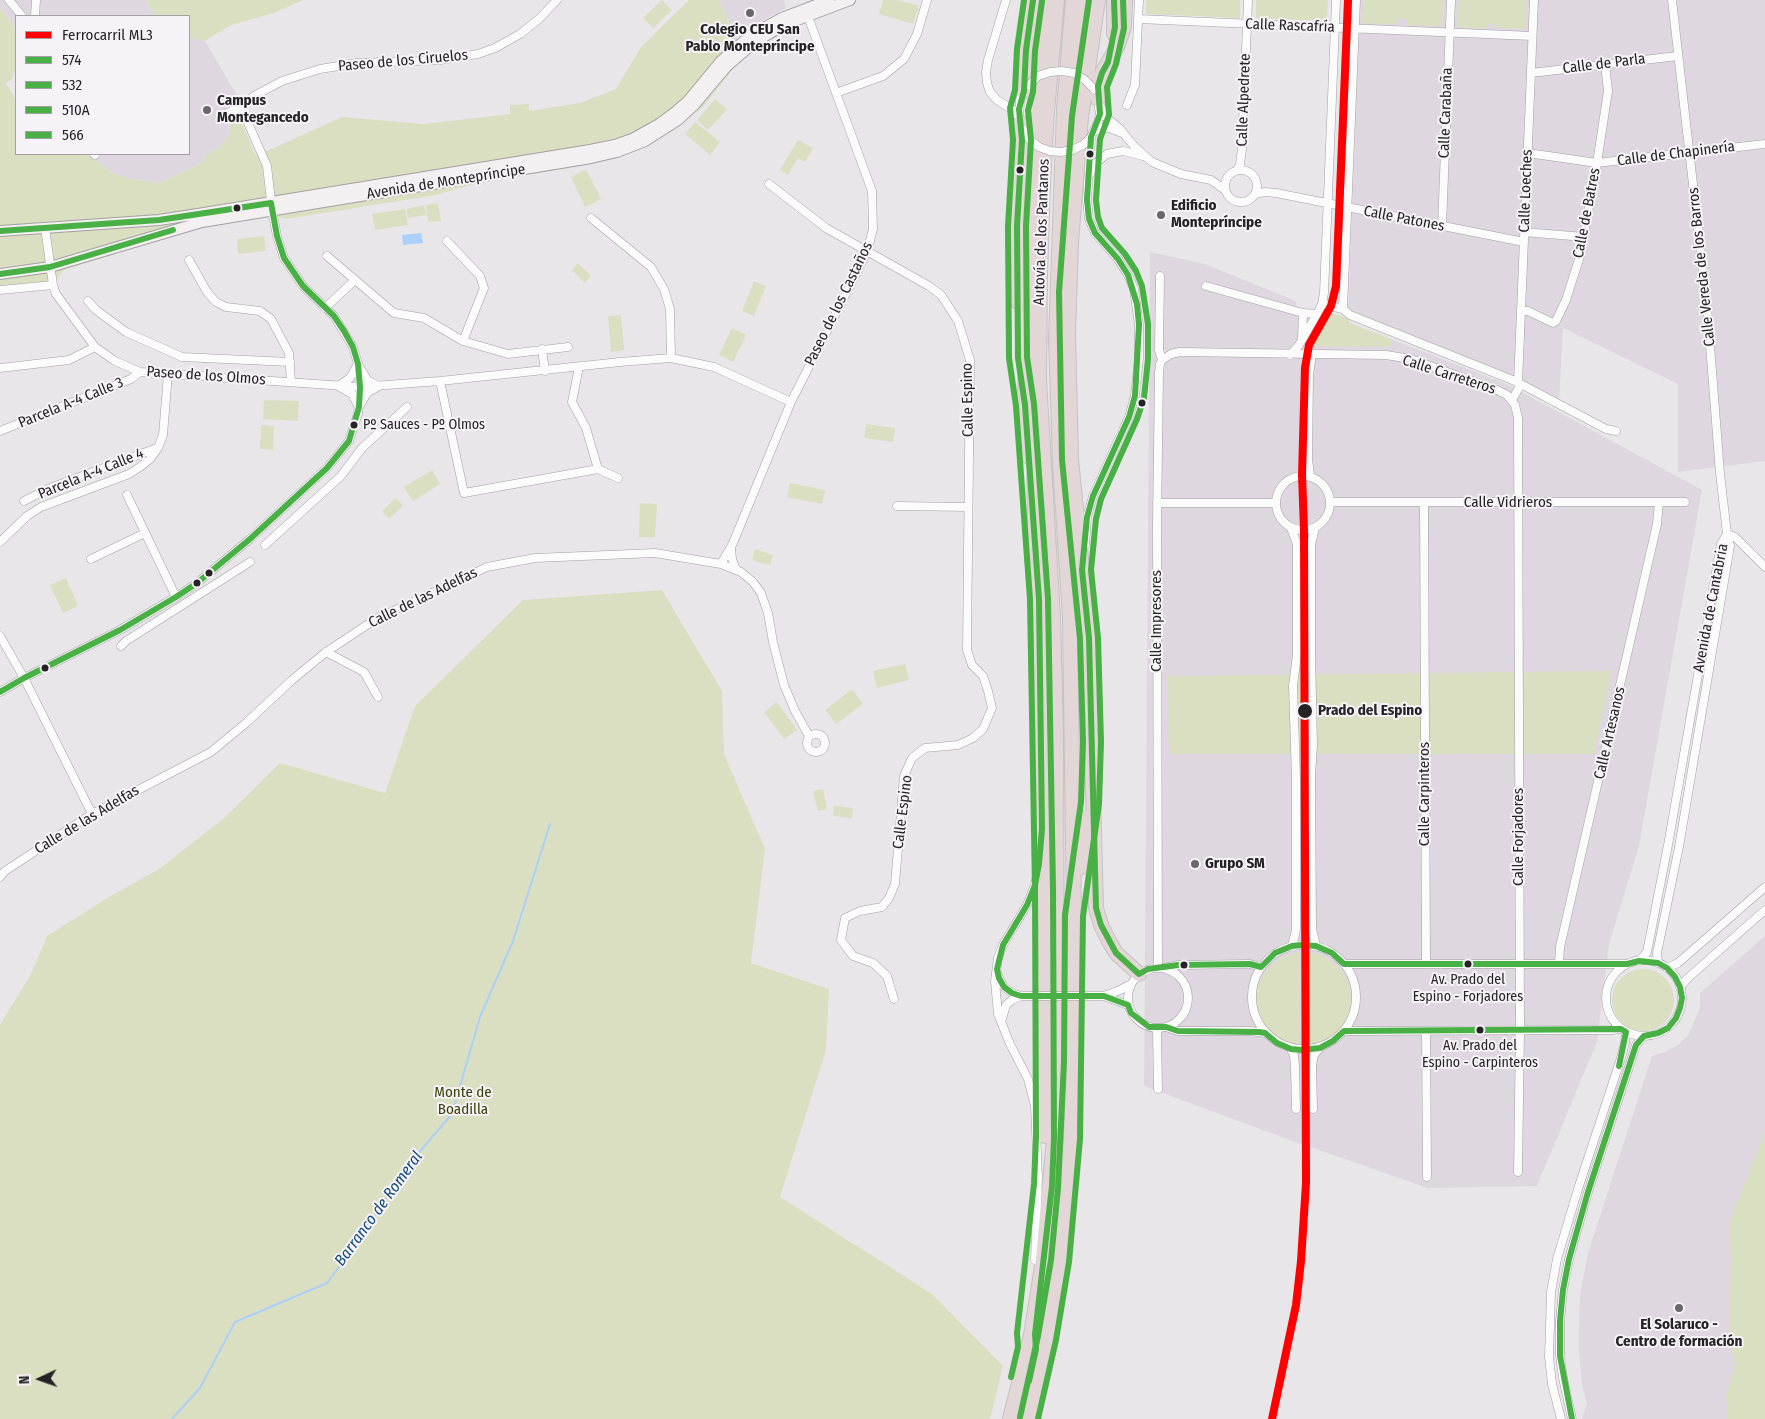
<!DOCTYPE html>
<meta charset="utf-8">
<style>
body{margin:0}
#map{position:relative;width:1765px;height:1419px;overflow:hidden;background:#e9e6ea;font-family:"Fira Sans Condensed",sans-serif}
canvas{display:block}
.legend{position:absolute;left:15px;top:15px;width:175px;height:140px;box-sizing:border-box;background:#f7f2f8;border:1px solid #a39fa4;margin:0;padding:6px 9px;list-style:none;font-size:15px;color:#252325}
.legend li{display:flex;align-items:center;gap:10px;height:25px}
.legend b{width:25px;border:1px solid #a39fa4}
.north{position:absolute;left:15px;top:1354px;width:50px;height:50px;-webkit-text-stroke:4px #f7f2f8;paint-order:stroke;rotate:267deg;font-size:14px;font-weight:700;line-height:20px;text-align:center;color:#252325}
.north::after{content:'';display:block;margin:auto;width:18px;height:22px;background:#252325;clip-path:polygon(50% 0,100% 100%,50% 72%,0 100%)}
</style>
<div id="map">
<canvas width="1765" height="1419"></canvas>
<ul class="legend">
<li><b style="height:6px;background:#f00"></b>Ferrocarril ML3</li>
<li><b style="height:6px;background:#48b045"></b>574</li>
<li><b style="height:6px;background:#48b045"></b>532</li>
<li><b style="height:6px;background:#48b045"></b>510A</li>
<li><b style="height:6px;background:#48b045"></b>566</li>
</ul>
<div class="north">N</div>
</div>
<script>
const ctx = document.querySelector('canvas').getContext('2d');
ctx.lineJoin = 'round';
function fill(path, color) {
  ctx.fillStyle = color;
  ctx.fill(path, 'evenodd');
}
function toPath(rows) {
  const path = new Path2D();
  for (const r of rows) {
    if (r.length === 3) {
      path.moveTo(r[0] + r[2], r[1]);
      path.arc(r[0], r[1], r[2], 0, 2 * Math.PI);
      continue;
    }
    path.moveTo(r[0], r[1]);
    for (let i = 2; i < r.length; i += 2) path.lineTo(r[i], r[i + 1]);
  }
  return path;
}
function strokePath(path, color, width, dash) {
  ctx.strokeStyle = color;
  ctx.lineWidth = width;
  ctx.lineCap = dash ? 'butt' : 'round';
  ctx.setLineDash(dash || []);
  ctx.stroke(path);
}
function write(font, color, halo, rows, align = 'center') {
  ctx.font = font + ' "Fira Sans Condensed",sans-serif';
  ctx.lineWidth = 4;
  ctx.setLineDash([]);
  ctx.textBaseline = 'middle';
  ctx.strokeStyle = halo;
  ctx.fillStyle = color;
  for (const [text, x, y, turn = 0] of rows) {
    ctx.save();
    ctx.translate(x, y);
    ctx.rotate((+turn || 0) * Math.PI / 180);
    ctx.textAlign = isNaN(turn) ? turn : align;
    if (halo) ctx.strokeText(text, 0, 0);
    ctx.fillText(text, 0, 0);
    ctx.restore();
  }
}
const built = toPath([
 [0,0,144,0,146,1,155,16,16,16,16,29,0,8],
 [719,0,784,0,786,8,735,35],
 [1360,0,1765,0,1765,461,1678,472,1678,384,1563,328,1559,402,1348,309],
 [189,38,205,41,239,99,225,108,230,134,219,148,203,156,205,161,158,184,152,181,134,180,111,173,88,154,189,154],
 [1150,252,1205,264,1296,301,1297,308,1350,323,1509,385,1702,490,1639,846,1609,944,1597,1042,1537,1186,1428,1188,1287,1139,1144,1086],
 [1765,936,1765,1419,1582,1419,1587,1403,1582,1386,1579,1351,1579,1326,1580,1295,1588,1253,1652,1056,1667,1051,1679,1044,1689,1034,1694,1022,1700,1007,1700,993]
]);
const green = toPath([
 [144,0,303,0,274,13,231,25,205,41,189,38,189,16,155,16,146,1],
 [662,0,672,10,653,28,643,18],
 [689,0,719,0,744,55,702,108,676,128,631,151,567,168,475,184,436,195,286,219,268,215,188,231,64,270,50,286,0,292,0,8,16,29,16,69,11,80,6,83,16,100,16,154,88,154,111,173,134,180,152,181,158,184,205,161,203,156,219,148,230,134,228,116,233,115,240,119,256,156,342,117,423,124,510,114,510,105,529,104,529,111,580,103,616,89,641,47],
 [883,0,898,0,919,6,913,24,879,14],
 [1146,0,1240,0,1240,18,1146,14],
 [1256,0,1328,0,1327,21,1256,18],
 [1363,0,1443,0,1442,26,1408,25,1408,19,1397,19,1396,24,1362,23],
 [1459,0,1526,0,1525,29,1495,28,1495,24,1488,24,1487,28,1457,27],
 [715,99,727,109,708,130,697,120],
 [695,122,720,142,710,155,685,134],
 [798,140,813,148,805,162,798,158,788,175,780,170],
 [586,169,601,199,585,207,571,177],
 [438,203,441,221,428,222,426,205],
 [424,205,426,215,408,218,406,209],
 [405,209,408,225,375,230,372,214],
 [264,236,266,251,238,254,237,239],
 [578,263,591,276,585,283,572,270],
 [754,281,766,286,754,316,742,311],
 [1331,313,1348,318,1350,323,1392,340,1389,347,1312,346],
 [621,315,624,350,611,352,608,316],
 [732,328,746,335,733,362,719,355],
 [264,400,299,401,298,421,263,419],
 [866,424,895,428,893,442,864,438],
 [261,425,274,426,273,450,260,449],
 [432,470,440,484,413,501,404,487],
 [790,483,825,490,822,504,787,497],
 [396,498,403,506,389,519,382,511],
 [640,503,657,504,655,537,639,537],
 [755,549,773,555,770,565,752,560],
 [66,578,78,606,63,613,50,585],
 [662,590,722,691,724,754,765,849,751,963,829,989,826,1050,780,1197,932,1294,1003,1366,990,1419,0,1419,0,1025,31,974,47,936,109,897,159,869,223,819,280,763,385,793,415,706,523,600],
 [905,664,909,680,877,688,873,671],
 [1611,671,1594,754,1169,754,1168,676],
 [852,689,863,704,836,724,825,710],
 [777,702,797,730,784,739,764,712],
 [823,789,827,809,818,811,813,791],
 [834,806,853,808,852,818,833,816],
 [1299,952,1299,1047,1278,1040,1269,1032,1259,1015,1256,995,1259,984,1267,969,1282,957],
 [1308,952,1324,956,1340,968,1350,986,1352,998,1350,1011,1342,1028,1327,1041,1309,1047],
 [1643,1000,31],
 [1765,1132,1765,1419,1728,1419,1726,1396,1735,1365,1729,1339,1731,1257,1729,1223]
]);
const water = toPath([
 [421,233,423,243,403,245,402,235]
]);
const stream = toPath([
 [172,1419,200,1388,235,1322,327,1283,362,1236,403,1171,452,1114,480,1017,513,941,550,824]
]);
const street = toPath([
 [9,0,22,16],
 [1006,0,988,60,986,72,987,83,990,92,997,100,1016,112,1019,118],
 [35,16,36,0],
 [1138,19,1532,36],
 [1531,73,1678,56],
 [836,93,883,76,904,59,917,34,927,0],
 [1127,105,1135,85,1139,0],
 [241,107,254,96,282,81,320,69,357,63,440,60,478,54,495,48,520,34,539,19,557,0],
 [1101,107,1106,117,1120,129,1134,146,1152,162,1181,174,1211,180,1225,190],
 [1019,118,1020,100,1026,88],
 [1095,131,1103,128,1109,128,1122,133],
 [1528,153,1597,163,1765,144],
 [94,154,95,155],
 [1241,186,16],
 [1237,170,1240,164,1242,149,1248,0],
 [1090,174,1097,162,1107,154,1123,151,1143,156],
 [769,184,826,228,929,286,941,295,958,321,970,360,967,650,972,665,983,676,988,691,992,708,983,729,973,738,958,745,925,748,912,758,904,776,895,884,889,898,882,907,860,911,845,918,841,940,853,956,873,963,887,976,894,999],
 [1255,194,1265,192,1276,193,1524,242],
 [591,218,651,267,664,289,670,309,671,358],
 [1442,226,1451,0],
 [45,228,53,285,56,294,95,347,115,361,140,372,360,387,440,381,620,362,671,358,714,367,791,402],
 [1524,232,1584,237],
 [447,241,480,276,484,288,463,341],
 [327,256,394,313,424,318,463,341,508,354,568,347],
 [189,260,207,292,216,302,226,307,260,311,271,319,289,353,291,382],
 [1206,286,1303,313],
 [0,290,53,285],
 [88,301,96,310,126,332,182,357,290,362],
 [1322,304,1343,309,1350,315,1515,381,1606,429,1616,431],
 [325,308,355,280],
 [1343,309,1356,0],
 [1521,311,1528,311,1553,323,1556,321,1566,300,1580,256,1597,163,1608,91,1605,64],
 [1302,339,1303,313,1317,314],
 [542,349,545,371],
 [1290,355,1299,345,1317,314,1322,304,1324,293,1336,0],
 [1162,360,1171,354,1180,352,1386,355,1411,359,1497,390,1507,395,1515,405,1518,418,1520,1031,1518,1172],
 [358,364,368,381,379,386,367,393,359,407,352,394,338,386,350,378,358,364],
 [579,367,572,402,586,428,598,469,618,478],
 [0,368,69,360,95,347],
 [440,381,464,493,598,469],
 [1518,383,1534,0],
 [1512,400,1521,384],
 [0,431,131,379,140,372],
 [1303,503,27],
 [1310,476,1308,459,1309,375,1312,354],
 [127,495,176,597],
 [24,501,50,488,157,448],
 [1330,502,1685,502],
 [1157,503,1275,503],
 [1424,503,1426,964],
 [897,506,968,507],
 [1291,528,1297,544,1297,655,1293,686,1296,778,1296,930,1292,946],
 [1315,528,1311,544,1311,653,1313,745,1311,776,1312,929,1316,946],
 [1727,534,1735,537,1765,567],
 [0,542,27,516,41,507,129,474,140,467,150,459,158,448,163,435,168,374],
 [265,545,341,476,362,448,407,407],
 [1085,545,1087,517,1093,496,1129,417,1135,396,1139,358,1139,325,1134,289,1128,275,1118,259,1095,233,1089,219,1087,200,1091,137,1098,122,1100,114,1097,96],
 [731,548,732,559,736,570],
 [91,559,145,533],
 [721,564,733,543,791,402,867,252,873,229,872,191,806,11],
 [0,636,24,678,92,814],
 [121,646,126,641,250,562],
 [326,652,364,672,378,697],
 [0,692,24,678,120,630,176,597,197,583,250,539,327,468,349,441,358,414,360,387,358,364,353,347,334,316,303,286,284,258,277,236,272,210,267,166,241,107,227,113],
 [816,743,9],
 [0,877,5,871,92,814,211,752,246,723,292,680,326,652,376,619,487,567,535,558,655,553,721,564,741,572,753,582,761,593,768,613,773,642,784,685,795,711,809,736],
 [1304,997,52],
 [1644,998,38],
 [1639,961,1647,952,1668,845,1721,544,1727,534],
 [1658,963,1657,953,1679,847,1730,546,1727,534,1720,473,1707,307,1672,0],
 [1344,964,1627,964],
 [1559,964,1560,947,1657,524,1659,502],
 [1158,968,1157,524,1159,373,1160,364,1162,360,1159,350,1160,276],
 [1164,968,1178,965,1250,964,1261,967],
 [1667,968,1678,963,1765,887],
 [1158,998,30],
 [997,972,999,978,1004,987,1012,993,1021,996,1031,996],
 [1680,987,1688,978,1765,910],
 [1081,996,1104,996,1120,990,1131,984],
 [1104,996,1128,1005],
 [1002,1019,1006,1005,1012,1000,1021,996],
 [1166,1027,1178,1031,1250,1031,1265,1033],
 [1157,1028,1158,1089],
 [1344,1031,1611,1030,1621,1029],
 [1426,1031,1427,1177],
 [1291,1049,1294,1056,1295,1066,1296,1109],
 [1313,1109,1312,1065,1314,1055,1320,1048],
 [1035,1260,1038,1177,1035,1106,1028,1079,1010,1044,998,1014,995,981,998,958,1003,945,1027,905,1035,885,1038,869],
 [1561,1419,1552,1384,1549,1357,1551,1292,1557,1259,1578,1189,1621,1058,1625,1043,1626,1032],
 [1572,1419,1563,1378,1560,1356,1560,1321,1563,1290,1569,1259,1588,1192,1631,1061,1636,1045,1644,1036]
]);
const secondary = toPath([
 [0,231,159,220,198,214,590,150,615,145,632,139,659,124,674,113,688,101,721,61,751,35,782,18,829,0],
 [0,274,50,267,202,222,591,158,617,152,645,141,678,120,695,104,727,66,755,42,784,25,850,0]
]);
const highway = toPath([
 [1098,0,1081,117,1071,243,1068,335,1071,459,1089,638,1096,908,1101,925,1109,941,1116,953,1139,974],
 [1114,0,1114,34],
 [1075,78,1086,0],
 [1024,91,1026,50,1033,0],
 [1098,99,1098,86,1102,73,1117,47,1124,27,1125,0],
 [1018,302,1017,226,1022,140,1020,123],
 [1024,396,1029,457],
 [1025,405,1028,235,1034,110,1044,0],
 [1034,445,1035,525,1041,659,1045,1136],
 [1080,868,1087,817],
 [1010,1419,1031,1335,1043,1260,1054,1138,1057,1061,1056,731,1053,618,1039,379,1040,277,1043,186,1047,111,1057,0],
 [1029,1419,1047,1338,1060,1261,1071,1138,1073,1062,1074,915,1070,618,1060,464,1056,340,1064,109,1073,0]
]);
const streetBridge = toPath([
 [1029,85,1038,76,1050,72,1062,71,1074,73,1085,80,1094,89],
 [1023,130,1030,140,1039,147,1050,151,1061,152,1072,150,1083,145,1091,137],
 [1031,996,1081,996]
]);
const bus1 = toPath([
 [1033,0,1026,50,1024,91,1019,109,1022,140,1017,226,1018,358,1025,405,1039,599,1042,829,1039,864,1035,885,1027,905,1003,945,997,969,999,978,1004,987,1012,993,1021,996,1104,996,1128,1005,1131,1013,1149,1027,1166,1027,1178,1031,1259,1032,1265,1033,1277,1043,1291,1049,1302,1050,1320,1048,1333,1041,1344,1031,1621,1029,1626,1032,1619,1066],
 [1114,0,1115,27,1108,62,1102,73,1098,86,1100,114,1091,137,1087,200,1089,219,1095,233,1118,259,1128,275,1137,304,1139,325,1135,396,1129,417,1093,496,1087,517,1082,570,1089,638,1096,908,1101,925,1116,953,1139,974,1148,969,1178,965,1250,964,1261,967,1275,953,1292,946,1302,945,1316,946,1332,953,1344,964,1627,964,1639,961,1658,963,1667,968,1675,977,1680,987,1682,998,1680,1008,1676,1018,1668,1028,1658,1033,1644,1036,1636,1045,1588,1192,1569,1259,1563,1290,1560,1321,1560,1356,1572,1419]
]);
const bus2 = toPath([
 [1029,1381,1036,1349,1035,1334,1052,1186,1054,1138,1053,889,1048,599,1034,404,1027,357,1026,226,1031,140,1028,110,1033,92,1035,51,1042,1],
 [1038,1419,1056,1340,1069,1262,1080,1139,1083,916,1099,804,1101,742,1098,638,1091,570,1096,519,1101,499,1137,419,1144,398,1148,359,1148,324,1142,286,1136,271,1125,254,1102,228,1098,217,1096,200,1100,139,1109,115,1107,87,1116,64,1124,28,1123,0]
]);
const bus3 = toPath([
 [1011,1377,1018,1347,1017,1333,1034,1184,1036,1138,1035,889,1030,599,1016,406,1009,358,1008,226,1013,140,1010,108,1015,90,1017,49,1024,0],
 [1020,1417,1038,1336,1051,1260,1058,1188,1064,1062,1065,915,1081,802,1083,742,1080,639,1062,460,1059,292,1072,116,1089,0]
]);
const bus4 = toPath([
 [0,231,159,220,271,203,277,236,284,258,303,286,334,316,344,331,353,347,358,364,360,387,359,407,349,441,327,468,250,539,197,583,176,597,120,630,24,678,0,692],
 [0,274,50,267,173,230]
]);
const rail1 = toPath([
 [1272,1419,1296,1305,1301,1261,1306,1183,1304,530,1302,475,1305,368,1309,345,1331,306,1336,286,1348,0]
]);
const markers = [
 [750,13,5,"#6a676a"],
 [207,110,5,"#6a676a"],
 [1090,154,4.5,"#252325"],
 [1020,170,4.5,"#252325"],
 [237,208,4.5,"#252325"],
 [1161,215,5,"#6a676a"],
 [1142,403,4.5,"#252325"],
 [354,425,4.5,"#252325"],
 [209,573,4.5,"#252325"],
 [197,583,4.5,"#252325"],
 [45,668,4.5,"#252325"],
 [1305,711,8,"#252325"],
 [1195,864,5,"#6a676a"],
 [1468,964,4.5,"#252325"],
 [1184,965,4.5,"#252325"],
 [1480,1030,4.5,"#252325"],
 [1679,1308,5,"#6a676a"]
];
const busNames = [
 ["Pº Sauces - Pº Olmos",363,425,"left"],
 ["Av. Prado del",1468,980],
 ["Espino - Forjadores",1468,997],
 ["Av. Prado del",1480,1046],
 ["Espino - Carpinteros",1480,1063]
];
const streetNames = [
 ["Calle Rascafría",1290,26,2],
 ["Paseo de los Ciruelos",403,61,-5],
 ["Calle de Parla",1604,64,-7],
 ["Calle Alpedrete",1244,100,-88],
 ["Calle Carabaña",1446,113,-88],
 ["Calle de Chapinería",1676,154,-7],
 ["Avenida de Montepríncipe",446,182,-9],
 ["Calle Loeches",1526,191,-88],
 ["Calle de Batres",1587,213,-79],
 ["Calle Patones",1404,219,11],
 ["Autovía de los Pantanos",1042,232,-88],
 ["Calle Vereda de los Barros",1702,267,-96],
 ["Paseo de los Castaños",839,304,-64],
 ["Calle Carreteros",1449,375,18],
 ["Paseo de los Olmos",206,376,4],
 ["Calle Espino",968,400,-91],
 ["Parcela A-4 Calle 3",71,403,-22],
 ["Parcela A-4 Calle 4",91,474,-22],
 ["Calle Vidrieros",1508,503],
 ["Calle de las Adelfas",423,598,-26],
 ["Avenida de Cantabria",1711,608,-79],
 ["Calle Impresores",1157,621,-90],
 ["Calle Artesanos",1610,733,-77],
 ["Calle Carpinteros",1425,794,-90],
 ["Calle Espino",903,812,-83],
 ["Calle de las Adelfas",87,820,-31],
 ["Calle Forjadores",1519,837,-90]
];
const poiNames = [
 ["Colegio CEU San",750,30,"center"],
 ["Pablo Montepríncipe",750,47,"center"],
 ["Campus",217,101],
 ["Montegancedo",217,118],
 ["Edificio",1171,206],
 ["Montepríncipe",1171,223],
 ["Grupo SM",1205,864],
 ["El Solaruco -",1679,1325,"center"],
 ["Centro de formación",1679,1342,"center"]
];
const stopNames = [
 ["Prado del Espino",1318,711]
];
const parkNames = [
 ["Monte de",463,1093],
 ["Boadilla",463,1110]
];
const waterNames = [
 ["Barranco de Romeral",379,1209,-54]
];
fill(built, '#ded7e0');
fill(green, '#dbdfc1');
fill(water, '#abd0f9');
strokePath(stream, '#abd0f9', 2);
strokePath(street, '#a2a0a2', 9);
strokePath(secondary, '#a2a0a2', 12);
strokePath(highway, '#c3c2c4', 16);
strokePath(street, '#fcfbfc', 8);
strokePath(secondary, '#f4f0f1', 10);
strokePath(highway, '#e3d6d6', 14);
strokePath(streetBridge, '#a2a0a2', 9, []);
strokePath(streetBridge, '#fcfbfc', 8);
strokePath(bus1, '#48b045', 6);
strokePath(bus2, '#48b045', 6);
strokePath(bus3, '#48b045', 6);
strokePath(bus4, '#48b045', 6);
strokePath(rail1, '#f00', 8);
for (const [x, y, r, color] of markers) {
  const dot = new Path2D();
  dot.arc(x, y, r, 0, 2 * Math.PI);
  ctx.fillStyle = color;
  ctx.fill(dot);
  strokePath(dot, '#f7f2f8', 2);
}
write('14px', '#252325', '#f7f2f8', busNames);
write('15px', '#252325', '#f7f2f8', streetNames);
write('bold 15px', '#252325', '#f7f2f8', poiNames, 'left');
write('bold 15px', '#252325', '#f7f2f8', stopNames, 'left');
write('15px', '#3a4108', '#f7f2f8', parkNames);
write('italic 16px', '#0f4a7c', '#f7f2f8', waterNames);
</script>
